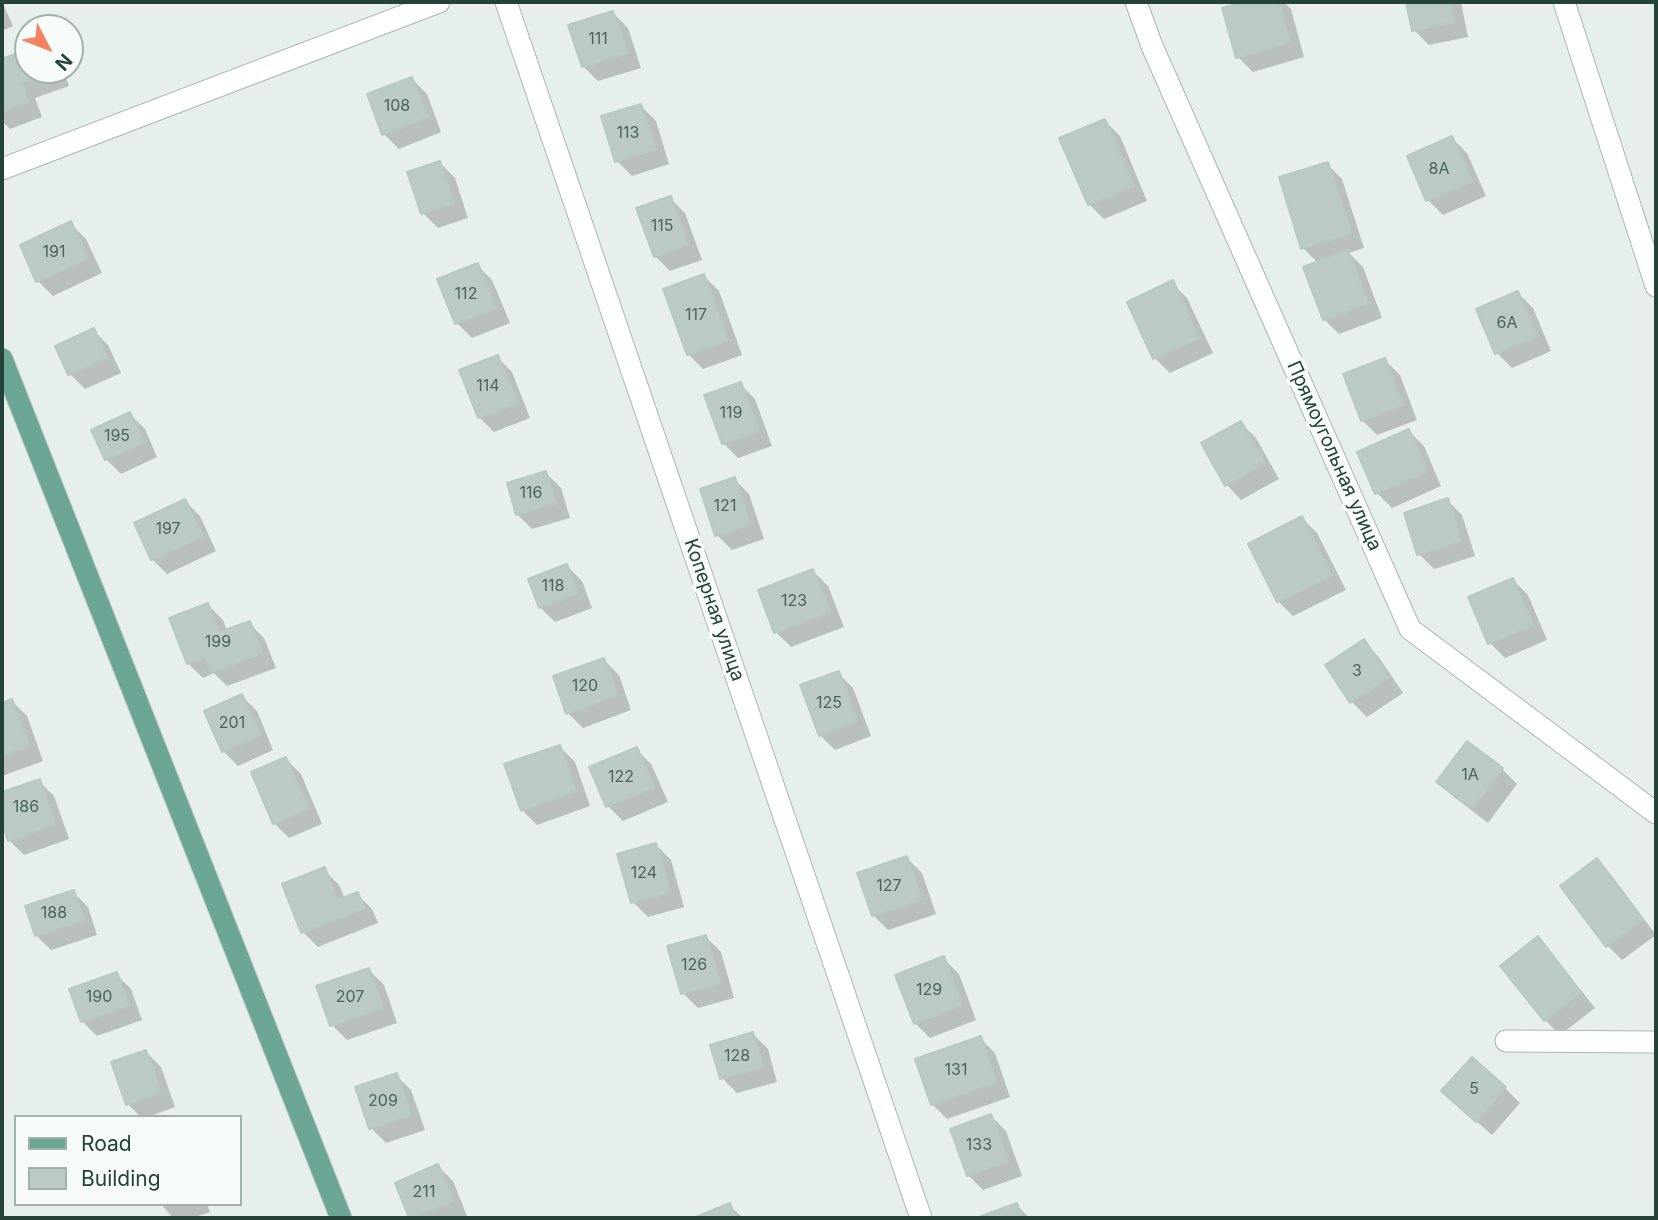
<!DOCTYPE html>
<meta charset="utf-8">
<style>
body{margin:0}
#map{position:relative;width:1658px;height:1220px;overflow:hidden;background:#e6efeb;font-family:Inter,sans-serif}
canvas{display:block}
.frame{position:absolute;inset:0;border:4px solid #24423a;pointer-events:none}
.legend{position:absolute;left:14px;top:1115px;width:228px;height:91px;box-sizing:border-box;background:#f7fbf9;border:2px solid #a3b1ad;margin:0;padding:9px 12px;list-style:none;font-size:21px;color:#24423a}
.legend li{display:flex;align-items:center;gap:14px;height:35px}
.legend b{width:35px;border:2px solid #a3b1ad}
.north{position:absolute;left:14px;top:14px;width:70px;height:70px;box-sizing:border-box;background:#f7fbf9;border:2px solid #a3b1ad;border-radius:50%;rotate:132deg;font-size:19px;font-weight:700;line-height:28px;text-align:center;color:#24423a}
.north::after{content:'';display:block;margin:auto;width:24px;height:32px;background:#f4845f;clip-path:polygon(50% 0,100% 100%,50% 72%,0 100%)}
</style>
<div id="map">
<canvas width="1658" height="1220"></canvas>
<div class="frame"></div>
<ul class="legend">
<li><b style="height:9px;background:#6aa596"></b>Road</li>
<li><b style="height:19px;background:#bbcac4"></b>Building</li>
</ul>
<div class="north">N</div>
</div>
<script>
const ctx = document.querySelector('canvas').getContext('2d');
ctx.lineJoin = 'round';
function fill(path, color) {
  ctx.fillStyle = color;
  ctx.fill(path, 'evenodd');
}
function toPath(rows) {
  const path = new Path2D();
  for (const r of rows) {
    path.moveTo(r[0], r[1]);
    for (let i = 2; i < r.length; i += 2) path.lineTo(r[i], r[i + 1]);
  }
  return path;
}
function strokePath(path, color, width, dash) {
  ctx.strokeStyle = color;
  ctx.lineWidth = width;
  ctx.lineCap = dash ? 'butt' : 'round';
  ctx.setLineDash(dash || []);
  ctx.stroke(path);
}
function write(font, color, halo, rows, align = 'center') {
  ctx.font = font + ' Inter,sans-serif';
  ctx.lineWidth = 7;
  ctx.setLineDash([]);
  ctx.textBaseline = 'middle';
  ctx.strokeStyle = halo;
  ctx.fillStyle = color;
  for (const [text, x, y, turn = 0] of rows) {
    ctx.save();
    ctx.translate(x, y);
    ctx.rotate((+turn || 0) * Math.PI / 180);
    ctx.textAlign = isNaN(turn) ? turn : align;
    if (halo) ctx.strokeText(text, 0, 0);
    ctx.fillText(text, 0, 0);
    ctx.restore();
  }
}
const shadow = toPath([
 [2,2,13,26,2,31],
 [1250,2,1284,2,1291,9,1304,57,1253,72,1238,57,1225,9],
 [1408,2,1461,2,1468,37,1429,45,1414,30],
 [613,13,628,28,641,68,598,81,583,66],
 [28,51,28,70,63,70,69,86,35,98,42,117,10,129,2,121,2,61],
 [412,79,427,94,441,132,399,149,384,134],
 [641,106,656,121,669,164,632,176,617,161],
 [1105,121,1120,136,1147,201,1104,219,1089,204],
 [1452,138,1467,153,1486,196,1443,215,1428,200],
 [440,163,455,178,468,218,438,228,423,213],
 [1327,164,1342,179,1364,248,1349,253,1363,267,1382,318,1339,334,1324,319,1318,263,1303,248],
 [670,198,685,213,702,260,670,271,655,256],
 [71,224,86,239,102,273,53,296,38,281],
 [477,265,492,280,510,323,472,338,457,323],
 [704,276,719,291,742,355,703,369,688,354],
 [1172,283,1187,298,1213,353,1170,373,1155,358,1129,303],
 [1518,293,1533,308,1551,351,1512,368,1497,353,1478,310],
 [93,330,108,345,121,373,85,389,70,374,57,346],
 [497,357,512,372,530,418,494,432,479,417],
 [1385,360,1400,375,1417,420,1377,435,1362,420],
 [740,384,755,399,772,446,738,458,723,443],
 [130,414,145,429,157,457,121,474,106,459],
 [1241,423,1256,438,1279,479,1241,500,1227,485],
 [1409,431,1424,446,1441,486,1392,508,1377,493],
 [546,473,561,488,570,518,532,529,517,514],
 [734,479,749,494,764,539,732,550,717,535],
 [1447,500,1462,515,1475,556,1434,569,1419,554],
 [185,501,200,516,216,551,167,574,152,559],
 [1302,518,1317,533,1346,590,1293,616,1278,601],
 [567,566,582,581,592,608,555,622,540,607],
 [813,571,828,586,844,627,791,647,776,632],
 [1513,580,1528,595,1547,640,1505,658,1490,643],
 [208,605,223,620,227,631,249,623,264,638,276,668,227,686,214,673,203,678,188,663],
 [1363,641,1378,656,1403,693,1367,717,1352,702],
 [604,660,619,675,631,710,583,728,568,713],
 [838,673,853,688,871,736,835,750,820,735],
 [242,696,257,711,273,750,238,766,223,751],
 [12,701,27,716,43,761,2,776,2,704],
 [560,747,575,762,590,806,537,825,522,810],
 [636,749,651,764,668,802,623,821,608,806,591,768],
 [286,759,301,774,322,824,289,838,274,823],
 [1502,769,1517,784,1488,823,1454,797,1439,782],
 [39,781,54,796,69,839,24,855,9,840,2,817,2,794],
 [656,845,671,860,684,907,648,917,633,902],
 [907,858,922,873,936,914,888,930,873,915],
 [1597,861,1612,876,1656,935,1622,960,1607,945],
 [324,870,339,885,345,899,357,894,372,909,378,923,318,947,303,932],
 [73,892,88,907,97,935,51,950,36,935],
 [706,937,721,952,734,998,698,1008,683,993],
 [1537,939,1552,954,1595,1008,1560,1035,1545,1020,1502,966],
 [944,959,959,974,976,1020,930,1038,915,1023],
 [369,970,384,985,397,1023,347,1040,332,1025],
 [116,974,131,989,142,1020,97,1036,82,1021],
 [753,1034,768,1049,777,1082,737,1093,722,1078],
 [980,1038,995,1053,1010,1097,947,1119,932,1104],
 [146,1052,161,1067,175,1107,148,1117,141,1117,128,1104],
 [396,1075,411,1090,425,1130,386,1143,371,1128],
 [1505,1088,1520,1103,1492,1135,1459,1106],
 [991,1116,1006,1131,1022,1176,983,1190,968,1175],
 [438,1166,453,1181,467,1216,462,1218,411,1218,397,1184],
 [161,1204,207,1204,210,1212,192,1218,173,1218],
 [729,1205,743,1218,697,1218],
 [1017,1205,1029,1218,980,1218]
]);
const building = toPath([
 [1244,2,1279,2,1290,42,1236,58,1222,8,1244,2],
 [1406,2,1450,2,1454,22,1412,31,1406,2],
 [613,11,627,53,582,67,568,25,613,11],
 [28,49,28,70,55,71,21,83,29,102,2,112,2,59,28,49],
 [412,77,428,117,382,135,367,94,412,77],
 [641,104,656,149,615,162,601,116,641,104],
 [1105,119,1134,186,1088,205,1059,138,1105,119],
 [1452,136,1472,181,1426,201,1407,156,1452,136],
 [440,161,454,203,421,214,407,172,440,161],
 [1328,162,1351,233,1301,249,1279,177,1328,162],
 [671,196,688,244,654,257,636,208,671,196],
 [71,221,88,258,36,282,20,245,71,221],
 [1348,250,1368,303,1323,320,1303,267,1348,250],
 [478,263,496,308,455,324,437,279,478,263],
 [704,274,728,340,687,355,663,289,704,274],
 [1173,280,1199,338,1153,359,1127,302,1173,280],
 [1518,291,1537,336,1495,354,1476,309,1518,291],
 [94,328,107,358,68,375,55,346,94,328],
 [498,355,517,403,478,418,459,370,498,355],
 [1385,358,1403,405,1361,421,1343,374,1385,358],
 [741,382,759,431,722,444,704,395,741,382],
 [130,412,144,442,105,460,91,430,130,412],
 [1241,421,1265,463,1225,486,1201,443,1241,421],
 [1409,429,1427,471,1375,494,1357,452,1409,429],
 [546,471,556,503,516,515,507,483,546,471],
 [735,477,750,524,715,536,700,489,735,477],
 [1448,498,1461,541,1417,555,1404,513,1448,498],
 [185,499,203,536,151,560,134,523,185,499],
 [1302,516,1332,575,1277,602,1248,544,1302,516],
 [567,564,578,593,539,608,528,579,567,564],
 [813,569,830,612,774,633,758,590,813,569],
 [1513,578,1533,625,1488,644,1468,597,1513,578],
 [208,603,219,632,250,621,262,653,211,672,205,657,187,664,169,618,208,603],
 [1364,639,1389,677,1350,703,1325,665,1364,639],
 [604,658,618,695,566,714,553,676,604,658],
 [839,671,857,721,819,736,800,685,839,671],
 [242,694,260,735,222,752,204,711,242,694],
 [12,699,29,746,2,756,2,703,12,699],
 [1467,741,1503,768,1472,809,1436,782,1467,741],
 [560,745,576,791,521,811,504,764,560,745],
 [637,747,654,787,606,807,589,767,637,747],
 [286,757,308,809,273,824,251,772,286,757],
 [40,779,55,824,8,841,2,823,2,792,40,779],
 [656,843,670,892,631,903,617,854,656,843],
 [907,856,922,899,872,916,857,873,907,856],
 [1597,858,1643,919,1606,947,1560,886,1597,858],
 [325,867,337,900,358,892,364,908,301,933,282,884,325,867],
 [74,890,84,920,35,936,25,906,74,890],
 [706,935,720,983,681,994,667,946,706,935],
 [1538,936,1581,992,1544,1021,1500,966,1538,936],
 [944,956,962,1005,914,1024,895,975,944,956],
 [369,968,383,1008,330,1026,316,986,369,968],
 [117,972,129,1005,81,1022,69,989,117,972],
 [753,1032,763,1067,720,1079,710,1045,753,1032],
 [981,1036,996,1082,931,1105,915,1059,981,1036],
 [146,1050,161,1092,126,1105,111,1062,146,1050],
 [1472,1057,1506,1087,1476,1122,1441,1091,1472,1057],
 [397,1073,411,1115,369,1129,355,1087,397,1073],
 [991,1114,1008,1161,967,1176,950,1129,991,1114],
 [438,1164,454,1201,409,1218,395,1183,438,1164],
 [730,1203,736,1218,693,1218,730,1203],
 [1017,1203,1022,1218,976,1218,1017,1203]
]);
const minor = toPath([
 [506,2,921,1218],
 [1136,2,1152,46,1410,629,1656,813],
 [1564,2,1656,286],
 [2,169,439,2],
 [1506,1041,1656,1042]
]);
const major = toPath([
 [2,359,341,1218]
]);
const numberNames = [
 ["111",598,39],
 ["108",397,106],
 ["113",628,133],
 ["8А",1439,169],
 ["115",662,226],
 ["191",54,252],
 ["112",466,294],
 ["117",696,315],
 ["6А",1507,323],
 ["114",488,386],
 ["119",731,413],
 ["195",117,436],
 ["116",531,493],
 ["121",725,506],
 ["197",168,529],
 ["118",553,586],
 ["123",794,601],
 ["199",218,642],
 ["3",1357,671],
 ["120",585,686],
 ["125",829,703],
 ["201",232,723],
 ["1А",1470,775],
 ["122",621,777],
 ["186",26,807],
 ["124",644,873],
 ["127",889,886],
 ["188",54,913],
 ["126",694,965],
 ["129",929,990],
 ["190",99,997],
 ["207",350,997],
 ["128",737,1056],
 ["131",956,1070],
 ["5",1474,1089],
 ["209",383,1101],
 ["133",979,1145],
 ["211",424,1192]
];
const streetNames = [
 ["Прямоугольная улица",1334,456,66],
 ["Коперная улица",714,610,71]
];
fill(shadow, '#0003');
fill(building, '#bbcac4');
strokePath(building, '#b8c9c2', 2);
strokePath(minor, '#a8b8b2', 23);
strokePath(major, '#c2cac8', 23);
strokePath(minor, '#fff', 21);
strokePath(major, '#6aa596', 21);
write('16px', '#4a645c', null, numberNames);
write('19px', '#24423a', '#f7fbf9', streetNames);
</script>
